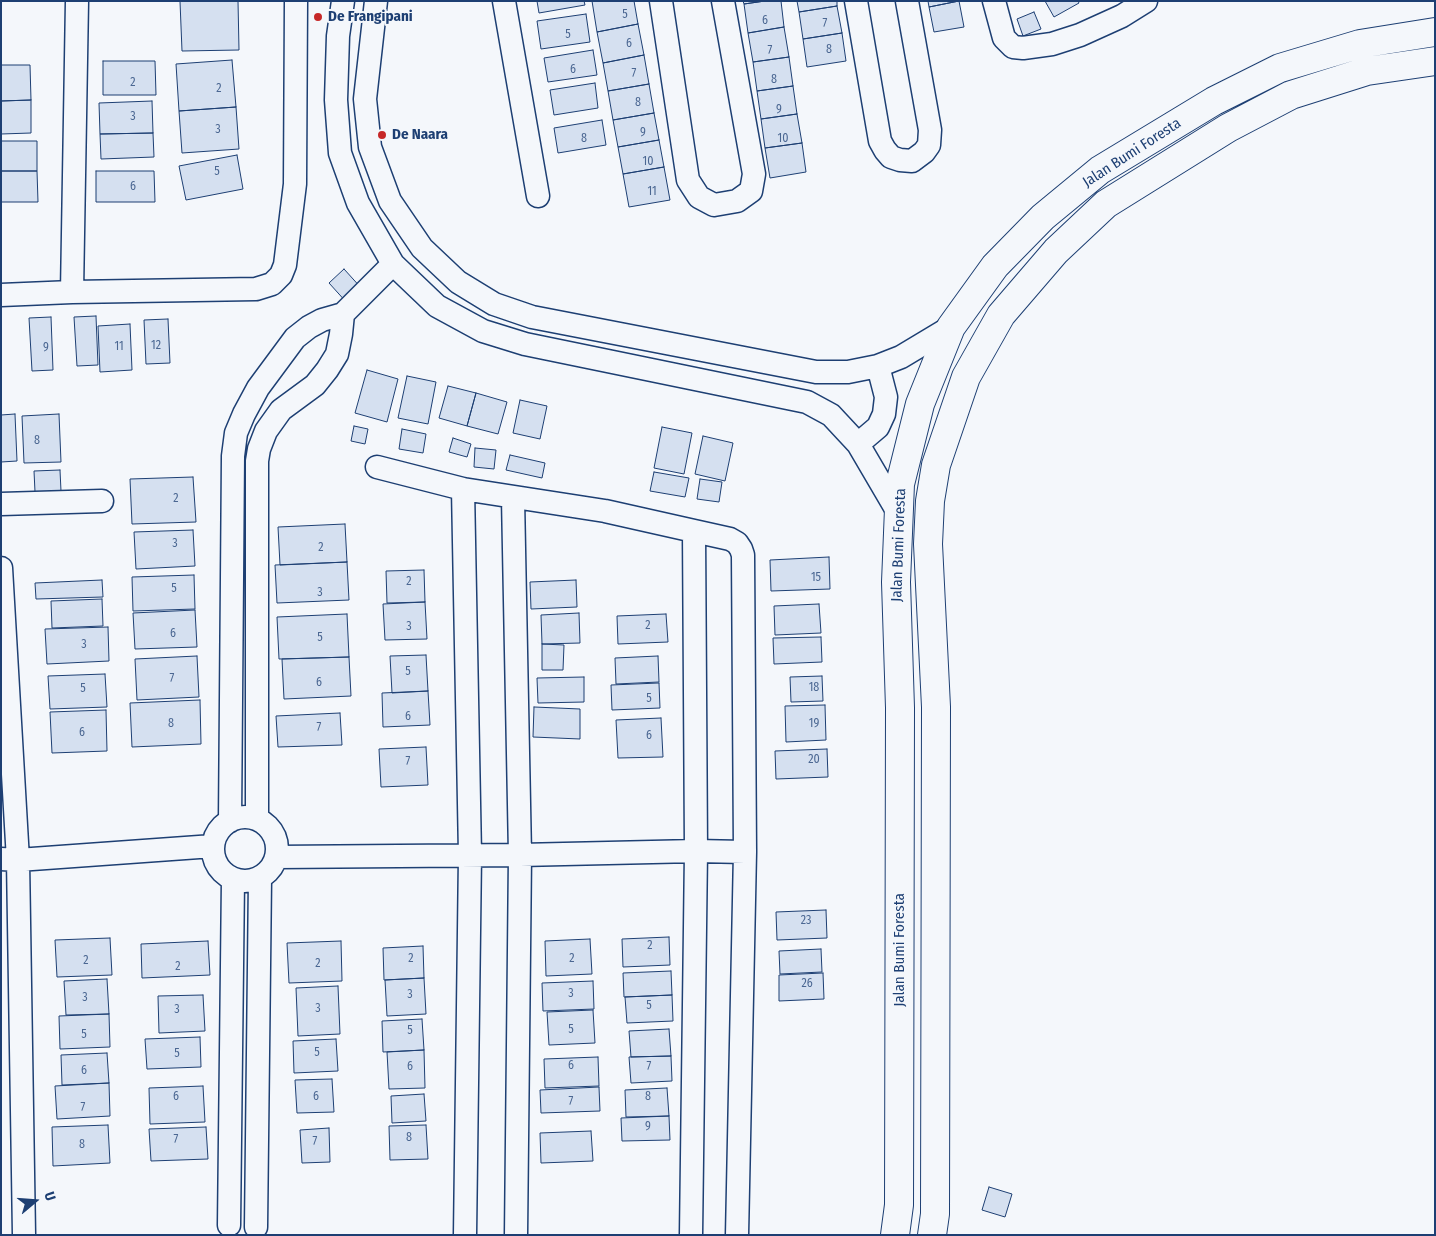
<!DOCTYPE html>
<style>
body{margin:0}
#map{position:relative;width:1436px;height:1236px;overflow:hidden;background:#f4f7fb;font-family:"Fira Sans Condensed",sans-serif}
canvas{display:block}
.frame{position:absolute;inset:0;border:2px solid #1d3f73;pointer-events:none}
.north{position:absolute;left:10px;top:1176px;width:50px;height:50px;-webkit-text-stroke:4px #f4f7fb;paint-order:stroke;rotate:72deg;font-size:14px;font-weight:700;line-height:20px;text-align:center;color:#1d3f73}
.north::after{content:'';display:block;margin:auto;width:18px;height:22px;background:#1d3f73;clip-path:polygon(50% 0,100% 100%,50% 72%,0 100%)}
</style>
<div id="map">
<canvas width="1436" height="1236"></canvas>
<div class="frame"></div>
<div class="north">U</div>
</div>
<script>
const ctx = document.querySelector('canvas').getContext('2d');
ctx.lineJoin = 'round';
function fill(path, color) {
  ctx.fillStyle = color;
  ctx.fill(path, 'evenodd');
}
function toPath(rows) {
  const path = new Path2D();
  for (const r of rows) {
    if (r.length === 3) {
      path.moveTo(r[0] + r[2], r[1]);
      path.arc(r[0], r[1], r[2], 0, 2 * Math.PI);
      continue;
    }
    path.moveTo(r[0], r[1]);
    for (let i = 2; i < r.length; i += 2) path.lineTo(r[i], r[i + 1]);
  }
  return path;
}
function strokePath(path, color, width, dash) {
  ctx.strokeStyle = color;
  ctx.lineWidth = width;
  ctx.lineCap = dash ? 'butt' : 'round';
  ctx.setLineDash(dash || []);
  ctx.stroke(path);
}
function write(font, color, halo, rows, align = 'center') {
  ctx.font = font + ' "Fira Sans Condensed",sans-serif';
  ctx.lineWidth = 4;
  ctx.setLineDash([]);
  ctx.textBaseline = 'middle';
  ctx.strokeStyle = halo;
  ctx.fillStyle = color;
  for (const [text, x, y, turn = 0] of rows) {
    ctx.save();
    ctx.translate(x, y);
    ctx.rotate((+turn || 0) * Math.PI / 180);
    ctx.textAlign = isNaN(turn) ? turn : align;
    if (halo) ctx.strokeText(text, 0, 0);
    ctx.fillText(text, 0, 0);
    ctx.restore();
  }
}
const building = toPath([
 [180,1,238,1,239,50,182,51,180,1],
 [537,1,584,1,585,5,539,13,537,1],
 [592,1,634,1,638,24,597,32,592,1],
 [743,1,765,1,744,4,743,1],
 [765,1,781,1,784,27,748,33,744,4,765,1],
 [797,1,837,1,837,6,799,12,797,1],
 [928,1,959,1,929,7,928,1],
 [959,1,964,27,934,32,929,7,959,1],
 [1045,1,1078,1,1079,3,1054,17,1045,1],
 [837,6,842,33,803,39,799,12,837,6],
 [1034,12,1041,29,1023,36,1017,19,1034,12],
 [586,14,590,42,541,49,537,21,586,14],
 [638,24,644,55,603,63,597,32,638,24],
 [784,27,789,57,753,62,748,33,784,27],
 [842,33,846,61,807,67,803,39,842,33],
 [593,50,597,75,548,82,544,58,593,50],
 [644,55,649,84,608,91,603,63,644,55],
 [789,57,793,86,757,91,753,62,789,57],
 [232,60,236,107,179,111,176,64,232,60],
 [103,61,155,61,156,95,103,95,103,61],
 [1,65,30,65,31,100,1,101,1,65],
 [595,83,598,108,554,115,550,90,595,83],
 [649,84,654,113,613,120,608,91,649,84],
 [793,86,797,114,761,119,757,91,793,86],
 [31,100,31,133,1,134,1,101,31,100],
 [152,101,153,133,100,134,99,103,152,101],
 [236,107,239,149,182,153,179,111,236,107],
 [654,113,659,140,618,147,613,120,654,113],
 [797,114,802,143,765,148,761,119,797,114],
 [602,120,606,145,558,153,554,128,602,120],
 [153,133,154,157,101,159,100,134,153,133],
 [659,140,664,167,623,174,618,147,659,140],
 [1,141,37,141,37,171,1,171,1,141],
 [802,143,806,172,770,178,765,148,802,143],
 [237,155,243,189,186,200,179,166,237,155],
 [664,167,670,200,629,207,623,174,664,167],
 [1,171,37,171,38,202,1,202,1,171],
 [96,171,154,171,155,202,96,202,96,171],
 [344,269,363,290,348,304,329,283,344,269],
 [96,316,98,365,77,366,74,317,96,316],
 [51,317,53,370,32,371,29,318,51,317],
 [168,319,170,363,146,364,144,320,168,319],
 [130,324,132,370,100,372,98,326,130,324],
 [367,370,398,379,387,422,355,413,367,370],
 [407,376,436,382,428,424,398,418,407,376],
 [448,386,476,393,467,426,439,418,448,386],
 [476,393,507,402,498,434,467,426,476,393],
 [520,400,547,406,540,439,513,433,520,400],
 [15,414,17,461,1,462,1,415,15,414],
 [59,414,61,462,24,463,22,416,59,414],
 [354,426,368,429,365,444,351,441,354,426],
 [662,427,692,433,684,474,654,468,662,427],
 [402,429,426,434,423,453,399,449,402,429],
 [703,436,733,443,725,481,695,474,703,436],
 [453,438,471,444,467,457,449,452,453,438],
 [475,448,496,450,494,469,474,467,475,448],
 [510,455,545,463,542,478,506,470,510,455],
 [60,470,61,491,35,492,34,471,60,470],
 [654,472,689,478,685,497,650,491,654,472],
 [193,477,196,522,132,524,130,479,193,477],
 [700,479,722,482,719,502,697,499,700,479],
 [345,524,347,562,280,565,278,527,345,524],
 [193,530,195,566,136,569,134,532,193,530],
 [829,557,830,589,771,591,770,560,829,557],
 [347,562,349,600,277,603,275,565,347,562],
 [424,570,425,602,387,603,386,571,424,570],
 [194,575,195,609,133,611,132,577,194,575],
 [102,580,103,597,36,599,35,583,102,580],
 [576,580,577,607,531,609,530,582,576,580],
 [102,599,103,626,52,628,51,601,102,599],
 [425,602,427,639,385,640,383,604,425,602],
 [819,604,821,633,775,635,774,606,819,604],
 [195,610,197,647,135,649,133,613,195,610],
 [579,613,580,643,542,644,541,615,579,613],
 [347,614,349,657,279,659,277,617,347,614],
 [666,614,668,642,618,644,617,616,666,614],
 [108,627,109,661,47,664,45,629,108,627],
 [821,637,822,662,774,664,773,638,821,637],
 [542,644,564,645,563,670,542,670,542,644],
 [426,655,428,691,392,693,390,656,426,655],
 [197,656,199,697,137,700,135,659,197,656],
 [658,656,659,682,616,684,615,658,658,656],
 [349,657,351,696,284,699,282,659,349,657],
 [105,674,107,707,50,709,48,676,105,674],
 [822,676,823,701,791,702,790,677,822,676],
 [584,677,584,702,538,703,537,678,584,677],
 [659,683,660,708,612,710,611,685,659,683],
 [428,691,430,725,383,727,382,693,428,691],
 [200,700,201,744,132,747,130,703,200,700],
 [825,705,826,740,786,742,785,706,825,705],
 [534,707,580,709,580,739,533,737,534,707],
 [106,710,107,751,52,753,50,712,106,710],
 [340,713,342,745,278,747,276,716,340,713],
 [661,718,663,757,618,758,616,720,661,718],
 [426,747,428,785,381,787,379,749,426,747],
 [827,749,828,777,776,779,775,751,827,749],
 [826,910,827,938,777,940,776,912,826,910],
 [669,937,670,965,623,967,622,939,669,937],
 [110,938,112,975,57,977,55,940,110,938],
 [590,939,592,974,546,976,545,941,590,939],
 [208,941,210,975,142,978,141,944,208,941],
 [341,941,342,981,289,983,287,943,341,941],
 [423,946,424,978,384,980,383,948,423,946],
 [821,949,822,972,780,974,779,951,821,949],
 [671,971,672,995,624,997,623,973,671,971],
 [823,973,824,999,779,1001,779,975,823,973],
 [424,978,426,1014,387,1016,385,980,424,978],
 [107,979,109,1014,66,1015,64,981,107,979],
 [593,981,594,1009,543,1011,542,983,593,981],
 [338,986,340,1034,298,1036,296,988,338,986],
 [203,995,205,1031,159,1033,158,996,203,995],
 [672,995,673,1021,627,1023,625,997,672,995],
 [593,1010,595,1043,549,1045,547,1012,593,1010],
 [109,1014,110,1047,60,1049,59,1016,109,1014],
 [422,1019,424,1050,383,1052,382,1021,422,1019],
 [669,1029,671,1056,631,1057,629,1031,669,1029],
 [200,1037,201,1067,147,1069,145,1039,200,1037],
 [336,1039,338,1071,294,1073,293,1041,336,1039],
 [424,1050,425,1088,389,1089,387,1052,424,1050],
 [107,1053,109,1083,62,1085,61,1055,107,1053],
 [671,1056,672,1081,631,1083,629,1057,671,1056],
 [598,1057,599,1086,545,1088,544,1059,598,1057],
 [332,1079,334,1112,297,1113,295,1080,332,1079],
 [109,1083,110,1116,57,1119,55,1086,109,1083],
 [203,1086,205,1122,150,1124,149,1088,203,1086],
 [599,1087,600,1111,541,1113,540,1090,599,1087],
 [667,1088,669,1116,626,1117,625,1090,667,1088],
 [424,1094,426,1121,392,1123,391,1096,424,1094],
 [669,1116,670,1140,622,1141,621,1118,669,1116],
 [108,1125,110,1163,53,1166,52,1127,108,1125],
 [426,1125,428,1159,390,1160,389,1126,426,1125],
 [206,1127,208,1159,151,1161,149,1129,206,1127],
 [329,1128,330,1162,302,1163,300,1130,329,1128],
 [591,1131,593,1161,541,1163,540,1133,591,1131],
 [989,1187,1012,1194,1005,1217,982,1210,989,1187]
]);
const minor = toPath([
 [343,1,338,36,336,100,340,153,358,203,393,264,437,306,483,331,525,344,807,402,831,415,858,444,899,514],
 [376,1,365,99,370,147,390,201,422,248,458,282,494,304,532,317,816,372,848,372,878,366,901,357,951,327],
 [504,1,538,196],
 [661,1,688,180,699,197,714,205,737,201,751,191,754,174,723,1],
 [856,1,880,141,885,150,891,157,900,160,912,161,924,152,929,145,930,130,907,1],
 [994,1,1004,38,1013,47,1023,48,1052,44,1080,35,1122,16,1146,1],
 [72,292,77,1],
 [1,295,72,292,256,289,272,284,281,275,285,265,295,184,296,1],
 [858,444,878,427,884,414,886,397,878,366],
 [377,467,463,489,605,511,694,531,730,539,737,543,741,549,743,555,745,852,737,1235],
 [463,489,470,855,465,1235],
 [513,498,520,855,516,1235],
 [1,504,102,501],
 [1,568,18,860,24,1235],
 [245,849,32],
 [257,819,257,461,259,449,266,431,281,410,315,385,327,370,337,354,341,334,343,314],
 [230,821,233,456,236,433,244,414,258,388,295,338,309,327,322,320,343,314,393,264],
 [277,857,520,855,696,851,745,852],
 [1,859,18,860,213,846],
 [229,1225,233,879],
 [256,1227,260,878],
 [691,1235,696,851,694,531]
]);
const major = toPath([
 [895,1235,899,1205,900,708,896,582,900,484,920,404,951,327,995,266,1043,217,1100,170,1214,101,1280,68,1360,44,1435,32],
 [932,1235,935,1214,936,707,928,544,930,501,936,465,966,377,1001,315,1056,251,1106,204,1228,128,1291,95,1367,71,1435,61]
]);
const markers = [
 [318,17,5,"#c62828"],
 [382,135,5,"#c62828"]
];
const numberNames = [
 ["5",625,15],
 ["6",765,21],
 ["7",825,24],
 ["5",568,35],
 ["6",629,44],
 ["8",829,50],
 ["7",770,51],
 ["6",573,70],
 ["7",634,74],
 ["8",774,80],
 ["2",133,83],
 ["2",219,89],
 ["8",638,103],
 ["9",779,110],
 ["3",133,117],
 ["3",218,130],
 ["9",643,133],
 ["8",584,139],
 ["10",783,139],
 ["10",648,162],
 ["5",217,172],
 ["6",133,187],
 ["11",652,192],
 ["12",156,346],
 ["11",119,347],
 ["9",46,348],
 ["8",37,441],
 ["2",176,499],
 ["3",175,544],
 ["2",321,548],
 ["15",816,578],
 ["2",409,582],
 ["5",174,589],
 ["3",320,593],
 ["2",648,626],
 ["3",409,627],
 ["6",173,634],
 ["5",320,638],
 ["3",84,645],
 ["5",408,672],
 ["7",172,679],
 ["6",319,683],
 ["18",814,688],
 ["5",83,689],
 ["5",649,699],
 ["6",408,717],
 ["8",171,724],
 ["19",814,724],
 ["7",319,728],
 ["6",82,733],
 ["6",649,736],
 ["20",814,760],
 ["7",408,762],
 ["23",806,921],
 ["2",650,946],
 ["2",411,959],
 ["2",572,959],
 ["2",86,961],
 ["2",318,964],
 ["2",178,967],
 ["26",807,984],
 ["3",571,994],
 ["3",410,995],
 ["3",85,998],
 ["5",649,1006],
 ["3",318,1009],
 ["3",177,1010],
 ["5",571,1030],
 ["5",410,1031],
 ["5",84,1035],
 ["5",317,1053],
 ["5",177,1054],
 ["6",571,1066],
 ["6",410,1067],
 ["7",649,1067],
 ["6",84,1071],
 ["6",176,1097],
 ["6",316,1097],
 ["8",648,1097],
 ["7",571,1102],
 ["7",83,1108],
 ["9",648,1127],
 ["8",409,1138],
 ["7",176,1140],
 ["7",315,1142],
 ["8",82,1145]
];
const poiNames = [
 ["De Frangipani",328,17],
 ["De Naara",392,135]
];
const streetNames = [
 ["Jalan Bumi Foresta",1132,153,-33],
 ["Jalan Bumi Foresta",899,545,-88],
 ["Jalan Bumi Foresta",900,950,-90]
];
fill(building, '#d5e0f0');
strokePath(building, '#1d3f73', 1);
strokePath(minor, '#1d3f73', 25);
strokePath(major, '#1d3f73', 30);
strokePath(minor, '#f4f7fb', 22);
strokePath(major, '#f4f7fb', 28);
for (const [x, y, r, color] of markers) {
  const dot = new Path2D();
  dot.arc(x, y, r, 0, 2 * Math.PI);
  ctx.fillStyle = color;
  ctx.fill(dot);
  strokePath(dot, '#f4f7fb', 2);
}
write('12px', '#4b6792', null, numberNames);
write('bold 15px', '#1d3f73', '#f4f7fb', poiNames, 'left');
write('15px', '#1d3f73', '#f4f7fb', streetNames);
</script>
